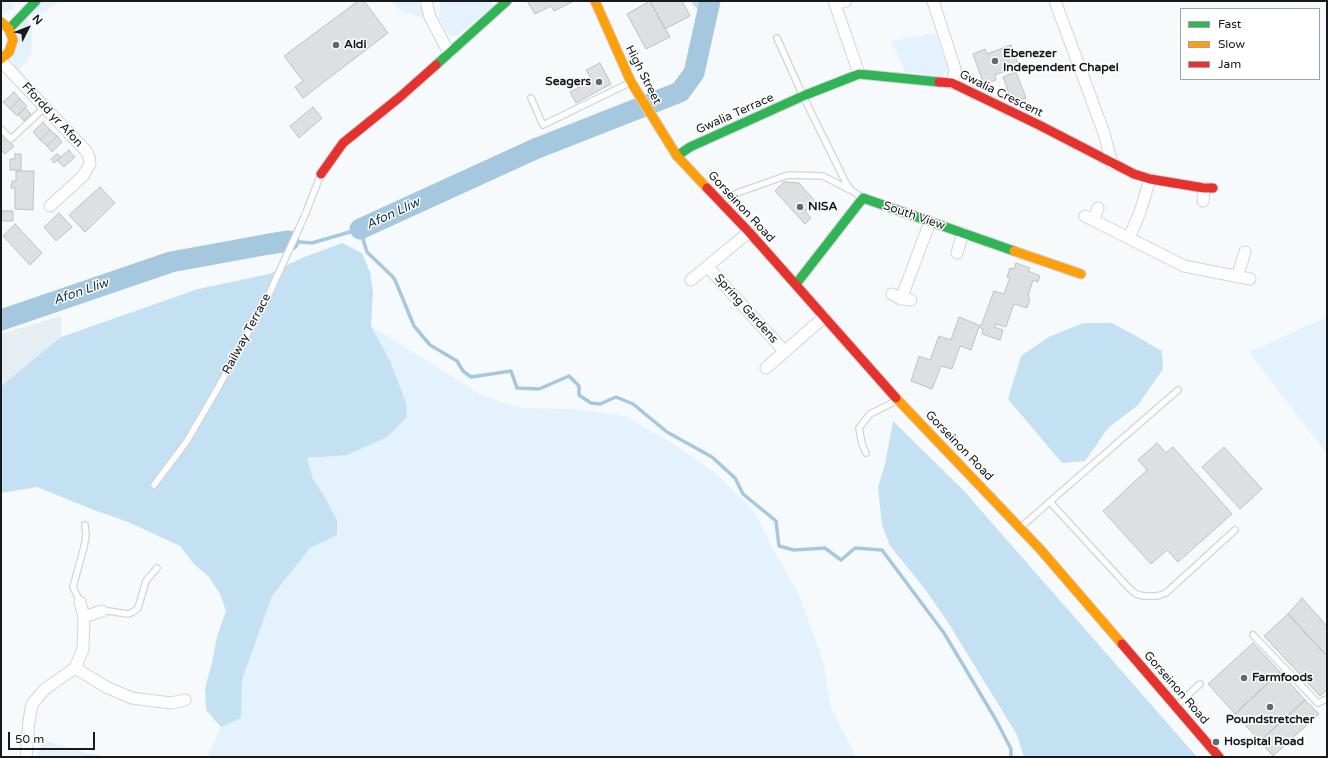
<!DOCTYPE html>
<style>
body{margin:0}
#map{position:relative;width:1328px;height:758px;overflow:hidden;background:#f7fafd;font-family:"Varela Round",sans-serif}
canvas{display:block}
.frame{position:absolute;inset:0;border:2px solid #17191a;pointer-events:none}
.legend{position:absolute;left:1180px;top:8px;width:140px;height:72px;box-sizing:border-box;background:#fff;border:1px solid #a2a3a3;margin:0;padding:5px 7px;list-style:none;font-size:12px;color:#17191a}
.legend li{display:flex;align-items:center;gap:8px;height:20px}
.legend b{width:20px;border:1px solid #a2a3a3}
.north{position:absolute;left:8px;top:8px;width:40px;height:40px;-webkit-text-stroke:3px #fff;paint-order:stroke;rotate:48deg;font-size:11px;font-weight:700;line-height:16px;text-align:center;color:#17191a}
.north::after{content:'';display:block;margin:auto;width:14px;height:18px;background:#17191a;clip-path:polygon(50% 0,100% 100%,50% 72%,0 100%)}
.scale{position:absolute;left:8px;top:732px;width:87px;height:18px;box-sizing:border-box;border:2px solid #17191a;border-top:0;padding-left:5px;font-size:12px;line-height:14px;white-space:nowrap;color:#17191a;-webkit-text-stroke:3px #fff;paint-order:stroke}
</style>
<div id="map">
<canvas width="1328" height="758"></canvas>
<div class="frame"></div>
<ul class="legend">
<li><b style="height:5px;background:#30b455"></b>Fast</li>
<li><b style="height:5px;background:#ff9f0a"></b>Slow</li>
<li><b style="height:5px;background:#e5322d"></b>Jam</li>
</ul>
<div class="north">N</div>
<div class="scale">50 m</div>
</div>
<script>
const ctx = document.querySelector('canvas').getContext('2d');
ctx.lineJoin = 'round';
function fill(path, color) {
  ctx.fillStyle = color;
  ctx.fill(path, 'evenodd');
}
function toPath(rows) {
  const path = new Path2D();
  for (const r of rows) {
    path.moveTo(r[0], r[1]);
    for (let i = 2; i < r.length; i += 2) path.lineTo(r[i], r[i + 1]);
  }
  return path;
}
function strokePath(path, color, width, dash) {
  ctx.strokeStyle = color;
  ctx.lineWidth = width;
  ctx.lineCap = dash ? 'butt' : 'round';
  ctx.setLineDash(dash || []);
  ctx.stroke(path);
}
function write(font, color, halo, rows, align = 'center') {
  ctx.font = font + ' "Varela Round",sans-serif';
  ctx.lineWidth = 3;
  ctx.setLineDash([]);
  ctx.textBaseline = 'middle';
  ctx.strokeStyle = halo;
  ctx.fillStyle = color;
  for (const [text, x, y, turn = 0] of rows) {
    ctx.save();
    ctx.translate(x, y);
    ctx.rotate((+turn || 0) * Math.PI / 180);
    ctx.textAlign = isNaN(turn) ? turn : align;
    if (halo) ctx.strokeText(text, 0, 0);
    ctx.fillText(text, 0, 0);
    ctx.restore();
  }
}
const built = toPath([
 [61,316,61,337,1,386,1,334]
]);
const green = toPath([
 [1,1,8,1,16,6,10,11,1,14],
 [44,1,60,1,47,10,36,20,32,14,36,8],
 [391,1,418,1,426,20,422,17,406,13,400,10],
 [441,1,492,1,493,6,457,36,451,36,446,32,439,18],
 [26,17,29,21,32,29,32,47,31,54,26,62,17,72,13,66,12,56,17,30],
 [935,33,948,67,943,76,905,72,891,41],
 [1327,317,1327,454,1249,352],
 [371,326,483,396,522,408,574,409,625,416,675,445,717,474,755,513,776,555,798,592,824,664,830,706,856,757,207,757,221,727,241,718,242,680,272,596,310,548,337,535,337,520,323,494,313,479,307,458,347,455,390,361],
 [43,740,87,753,110,757,37,757]
]);
const forest = toPath([
 [691,1,704,1,704,3,698,9,693,5],
 [342,243,362,253,370,272,373,292,371,326,390,361,406,403,407,417,387,437,347,455,307,458,313,479,323,494,337,520,337,535,310,548,272,596,242,680,241,718,221,727,206,710,205,688,212,663,217,636,226,611,220,594,209,577,194,564,180,546,128,522,94,510,37,487,1,493,1,386,61,337,198,289,269,274,302,258],
 [1083,323,1112,323,1136,336,1162,351,1163,369,1138,405,1108,428,1085,461,1062,463,1008,399,1021,356,1049,337],
 [893,421,964,491,1197,757,1024,757,1017,735,949,624,925,589,890,546,882,525,878,487,885,464]
]);
const stream = toPath([
 [289,241,312,243,360,229,367,252,393,277,395,280,414,326,430,345,457,361,463,371,471,377,511,371,517,388,539,389,569,376,579,386,579,395,591,403,600,404,616,397,633,404,667,432,712,457,735,478,743,494,776,521,779,546,794,550,825,548,841,560,855,548,882,550,944,633,996,720,1011,749,1011,757]
]);
const river = toPath([
 [360,229,535,149,680,92,694,73,710,1],
 [1,320,171,262,269,244,289,241]
]);
const building = toPath([
 [358,1,364,1,388,33,303,98,295,87,303,81,284,56,358,1],
 [527,1,574,1,554,11,551,6,535,14,527,1],
 [650,1,670,37,646,49,627,14,650,1],
 [650,1,682,1,690,16,665,29,650,1],
 [1011,45,1019,66,995,75,996,80,984,85,973,54,985,49,987,54,1011,45],
 [600,63,611,84,576,103,570,92,592,80,586,70,600,63],
 [1016,72,1026,98,1012,102,1003,77,1016,72],
 [14,92,20,99,10,109,3,102,14,92],
 [20,99,27,106,17,116,10,109,20,99],
 [313,107,322,118,299,138,290,126,313,107],
 [25,108,31,114,24,121,18,114,25,108],
 [43,122,50,130,40,140,33,132,43,122],
 [50,130,57,136,47,146,40,140,50,130],
 [1,133,14,146,5,154,1,150,1,133],
 [57,136,62,142,52,152,47,146,57,136],
 [69,150,75,157,64,167,57,160,69,150],
 [15,154,21,154,21,170,10,170,10,159,15,159,15,154],
 [57,154,61,157,54,163,51,159,57,154],
 [16,171,34,171,33,210,15,209,15,188,11,188,12,181,16,181,16,171],
 [784,182,799,183,816,202,805,211,811,218,805,224,775,191,784,182],
 [100,187,115,203,85,232,69,215,100,187],
 [2,211,13,211,13,221,1,221,2,211],
 [59,213,72,227,56,241,44,227,59,213],
 [15,224,42,253,30,265,3,236,15,224],
 [1016,263,1030,268,1028,271,1040,276,1038,282,1033,280,1028,296,1030,298,1027,308,1014,304,1006,327,996,324,994,327,1003,330,1000,340,982,334,983,329,979,327,971,350,960,346,952,369,941,366,932,389,911,381,919,356,930,360,939,336,951,340,959,317,981,326,994,291,1004,294,1010,277,1007,277,1010,268,1014,269,1016,263],
 [1157,443,1166,453,1173,447,1232,514,1178,562,1167,550,1151,564,1103,511,1147,470,1138,460,1157,443],
 [1224,447,1262,489,1240,509,1202,467,1224,447],
 [1302,598,1327,626,1327,656,1288,614,1302,598],
 [1288,614,1327,656,1327,690,1320,696,1264,636,1288,614],
 [1253,643,1280,672,1235,714,1208,684,1253,643],
 [1280,672,1305,700,1260,741,1235,714,1280,672],
 [1305,700,1319,714,1273,756,1260,741,1305,700]
]);
const lane = toPath([
 [777,38,803,96,845,181,851,190,861,197],
 [531,98,543,125,629,83],
 [1,129,11,139,44,108],
 [722,202,737,193,788,175,823,176,850,190],
 [866,453,862,444,859,428,870,414,896,401],
 [154,485,187,441,219,386,269,294,305,215,321,174],
 [1050,502,1128,587,1136,594,1144,596,1157,596,1166,593,1235,530],
 [1022,526,1178,390],
 [80,602,73,587,84,547,86,535,85,525],
 [102,611,108,611,128,614,133,612,138,608,146,581,157,568],
 [1253,635,1318,703,1327,699],
 [1177,705,1200,684]
]);
const street = toPath([
 [426,1,430,17,449,53],
 [834,1,859,74],
 [933,1,955,69,952,83],
 [1055,1,1104,133,1112,164],
 [835,4,846,1],
 [1,61,87,152,89,157,90,164,83,176,50,206],
 [1203,201,1204,188],
 [1085,216,1184,266,1250,279],
 [1094,219,1098,208],
 [1129,238,1140,212,1150,179],
 [957,253,963,233],
 [707,266,785,352],
 [1237,277,1245,252],
 [691,280,749,232],
 [892,294,901,299,911,300],
 [901,299,930,222],
 [766,368,824,317],
 [84,617,102,611],
 [75,668,106,687,132,698,171,703,185,700],
 [26,757,29,721,32,704,45,689,75,668,83,649,84,617,80,602]
]);
const fast = toPath([
 [9,29,36,1],
 [436,65,507,1],
 [677,156,690,147,803,96,859,74,939,82],
 [796,284,863,198,1014,251]
]);
const slow = toPath([
 [595,1,631,82,677,156,707,188],
 [1,22,9,29,13,40,9,52,1,59],
 [1014,251,1081,274],
 [896,398,1040,549,1122,644]
]);
const jam = toPath([
 [939,82,952,83,1039,125,1134,174,1150,179,1204,188,1213,188],
 [321,174,343,143,400,97,436,65],
 [707,188,749,232,896,398],
 [1122,644,1219,757]
]);
const markers = [
 [336,45,4,"#656869"],
 [995,61,4,"#656869"],
 [599,82,4,"#656869"],
 [800,207,4,"#656869"],
 [1244,678,4,"#656869"],
 [1270,707,4,"#656869"],
 [1216,742,4,"#656869"]
];
const poiNames = [
 ["Aldi",344,45],
 ["Ebenezer",1003,54],
 ["Independent Chapel",1003,68],
 ["Seagers",591,82,"right"],
 ["NISA",808,207],
 ["Farmfoods",1252,678],
 ["Poundstretcher",1270,720,"center"],
 ["Hospital Road",1224,742]
];
const streetNames = [
 ["High Street",643,75,63],
 ["Gwalia Crescent",1001,94,26],
 ["Gwalia Terrace",735,114,-24],
 ["Ffordd yr Afon",52,115,47],
 ["Gorseinon Road",741,207,47],
 ["South View",914,216,19],
 ["Spring Gardens",746,309,48],
 ["Railway Terrace",247,334,-62],
 ["Gorseinon Road",959,446,46],
 ["Gorseinon Road",1176,688,49]
];
const waterNames = [
 ["Afon Lliw",393,214,-25],
 ["Afon Lliw",81,292,-19]
];
fill(built, '#e5eef3');
fill(green, '#e3f2fd');
fill(forest, '#c4e0f3');
strokePath(stream, '#a6c8de', 3.5);
strokePath(river, '#a6c8de', 21);
fill(building, '#dde0e2');
strokePath(building, '#bec0c2', 1);
strokePath(lane, '#d2d4d7', 8);
strokePath(street, '#d2d4d7', 13);
strokePath(fast, '#d2d4d7', 11);
strokePath(slow, '#d2d4d7', 11);
strokePath(jam, '#d2d4d7', 11);
strokePath(lane, '#fefeff', 5.5);
strokePath(street, '#fefeff', 11);
strokePath(fast, '#30b455', 9);
strokePath(slow, '#ff9f0a', 9);
strokePath(jam, '#e5322d', 9);
for (const [x, y, r, color] of markers) {
  const dot = new Path2D();
  dot.arc(x, y, r, 0, 2 * Math.PI);
  ctx.fillStyle = color;
  ctx.fill(dot);
  strokePath(dot, '#fff', 1.5);
}
write('bold 12px', '#17191a', '#fff', poiNames, 'left');
write('12px', '#17191a', '#fff', streetNames);
write('italic 13px', '#10374e', '#fff', waterNames);
</script>
